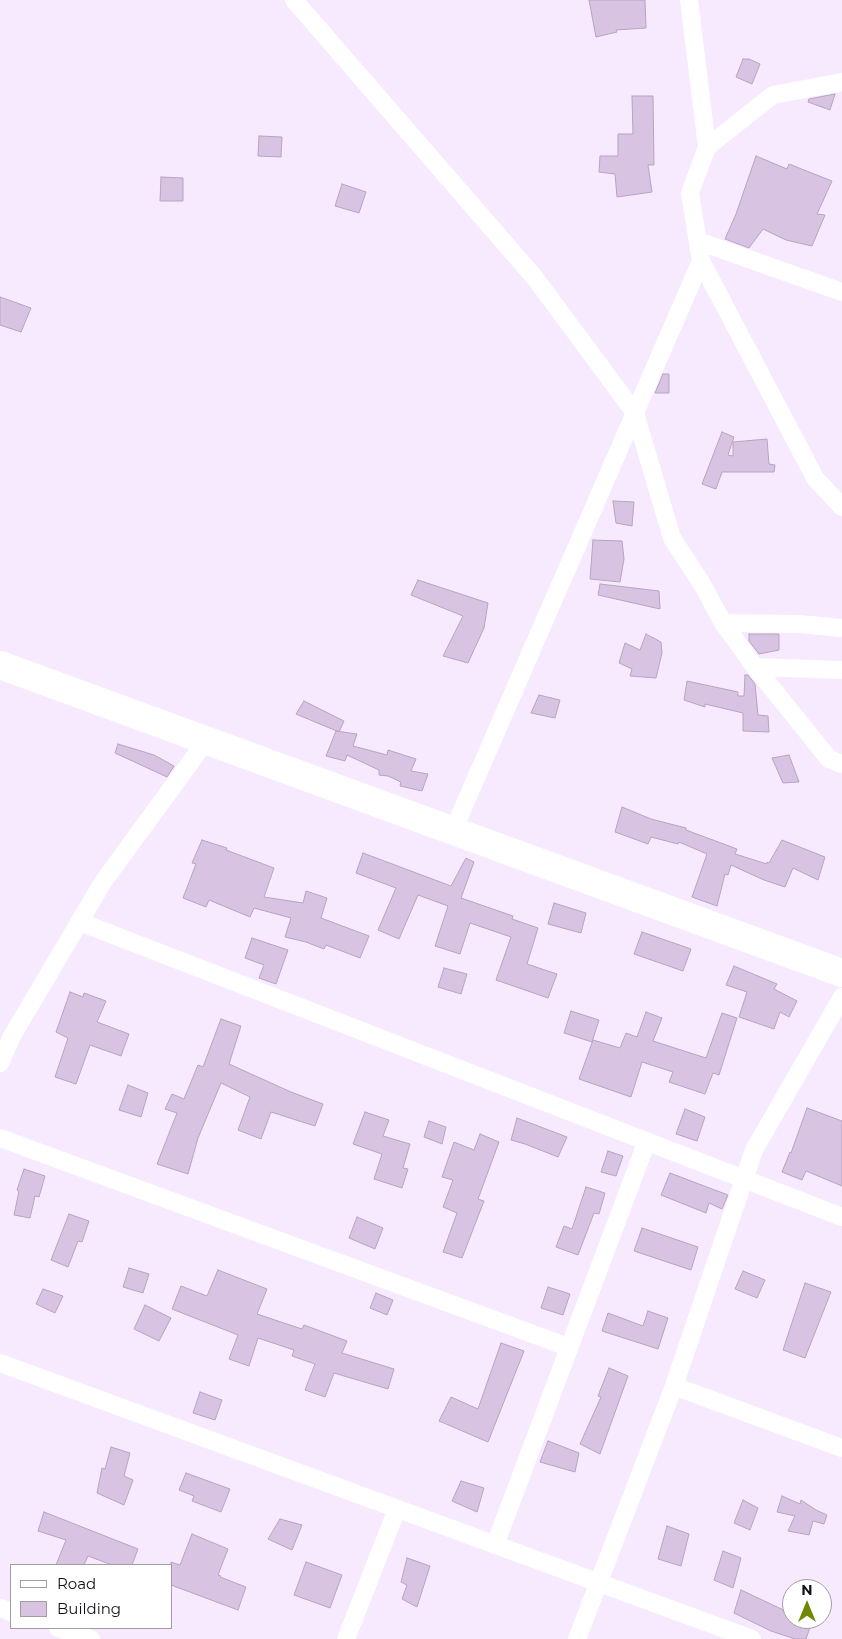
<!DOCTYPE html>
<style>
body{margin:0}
#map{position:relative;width:842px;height:1639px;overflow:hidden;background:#f7eafe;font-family:Montserrat,sans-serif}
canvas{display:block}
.legend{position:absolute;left:10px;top:1564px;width:162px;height:65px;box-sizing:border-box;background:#fff;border:1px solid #a19ea3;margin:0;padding:6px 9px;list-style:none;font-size:15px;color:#140d18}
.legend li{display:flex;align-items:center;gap:10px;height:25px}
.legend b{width:25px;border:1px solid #a19ea3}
.north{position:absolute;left:782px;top:1579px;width:50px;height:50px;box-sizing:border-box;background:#fff;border:1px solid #a19ea3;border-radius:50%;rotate:0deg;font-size:14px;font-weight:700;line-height:20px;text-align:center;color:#140d18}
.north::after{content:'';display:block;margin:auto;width:18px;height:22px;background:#708a00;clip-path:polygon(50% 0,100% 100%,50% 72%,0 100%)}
</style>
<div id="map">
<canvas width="842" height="1639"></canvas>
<ul class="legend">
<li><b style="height:6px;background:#fff"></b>Road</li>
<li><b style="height:14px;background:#d8c3e3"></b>Building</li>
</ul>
<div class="north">N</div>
</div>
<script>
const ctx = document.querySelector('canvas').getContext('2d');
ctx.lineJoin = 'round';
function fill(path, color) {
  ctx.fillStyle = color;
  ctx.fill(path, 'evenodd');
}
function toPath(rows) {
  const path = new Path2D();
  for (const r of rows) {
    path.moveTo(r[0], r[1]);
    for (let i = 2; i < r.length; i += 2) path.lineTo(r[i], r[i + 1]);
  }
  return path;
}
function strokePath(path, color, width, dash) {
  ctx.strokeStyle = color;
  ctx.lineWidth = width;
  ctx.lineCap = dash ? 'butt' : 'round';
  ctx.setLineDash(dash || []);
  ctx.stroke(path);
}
const building = toPath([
 [589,0,645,0,646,28,616,30,617,32,596,37,589,0],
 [743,59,749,59,760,64,752,84,736,77,743,59],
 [835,94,830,110,808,102,809,99,835,94],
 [632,96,653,96,654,165,648,165,652,192,617,197,615,174,599,172,600,156,618,156,618,134,633,134,632,96],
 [259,136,282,137,281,157,258,156,259,136],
 [756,156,787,169,789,164,832,181,817,214,825,215,812,246,786,240,763,229,749,248,725,239,736,214,756,156],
 [161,177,183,178,183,201,160,201,161,177],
 [342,184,366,192,359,213,335,206,342,184],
 [0,297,31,308,21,332,0,325,0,297],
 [663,374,669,374,669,393,655,393,663,374],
 [722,432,734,437,728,455,733,456,733,442,767,439,769,464,775,465,774,472,722,472,716,489,702,484,722,432],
 [613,501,634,502,632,526,616,523,613,501],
 [593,540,622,541,624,559,620,582,590,579,593,540],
 [418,580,488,603,484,628,468,663,443,656,463,616,411,595,418,580],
 [600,584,659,591,660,609,598,595,600,584],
 [646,634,661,642,662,653,656,678,630,676,632,669,619,663,625,643,640,650,646,634],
 [749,634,779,634,779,650,759,654,749,641,749,634],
 [745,675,748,675,755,684,758,715,768,716,769,732,743,731,743,713,705,704,705,707,684,700,687,681,738,692,738,696,744,696,745,675],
 [539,695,560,700,555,718,531,713,539,695],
 [304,701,344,721,339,732,296,714,304,701],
 [336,731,357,734,353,746,387,755,388,750,416,759,411,771,428,774,422,791,400,786,401,782,388,776,379,775,379,770,347,755,345,761,326,756,336,731],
 [118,744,154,755,174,766,167,777,115,753,118,744],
 [789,755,799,782,783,783,772,758,789,755],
 [622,807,651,819,686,828,686,830,737,849,735,854,767,864,767,862,769,863,782,840,825,857,818,880,793,868,785,887,764,880,731,865,728,875,725,874,717,906,692,897,707,854,679,842,678,844,651,837,648,844,615,832,622,807],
 [202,840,227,848,226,850,274,868,264,897,303,903,306,891,327,898,321,918,369,936,360,958,326,945,324,949,306,942,285,937,291,918,254,908,250,917,209,900,206,907,183,898,196,864,192,863,202,840],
 [363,853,451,886,466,858,474,862,461,898,513,916,512,919,538,928,527,964,557,974,548,998,496,980,511,937,470,923,460,954,435,946,448,906,418,895,399,939,378,930,396,888,356,873,363,853],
 [554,903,586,913,581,933,548,924,554,903],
 [642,932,691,949,683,971,634,954,642,932],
 [252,938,288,950,276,984,259,978,264,965,245,958,252,938],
 [734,966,777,984,774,989,797,1001,789,1017,780,1012,774,1029,739,1017,747,992,726,985,734,966],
 [444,968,467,974,461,994,438,987,444,968],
 [70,992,83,997,84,993,106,1001,97,1022,129,1034,121,1056,90,1045,76,1084,55,1077,68,1038,56,1032,70,992],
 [571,1011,599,1020,592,1042,564,1033,571,1011],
 [646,1012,662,1018,653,1041,706,1058,722,1013,737,1018,719,1075,713,1073,705,1094,669,1082,673,1072,642,1062,631,1097,579,1079,593,1040,620,1048,626,1033,637,1037,646,1012],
 [221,1019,241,1026,229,1064,291,1092,323,1104,315,1126,271,1112,261,1139,238,1130,250,1097,221,1083,198,1138,188,1174,157,1164,177,1113,165,1109,172,1094,184,1099,198,1065,203,1067,221,1019],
 [128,1085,148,1093,141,1117,119,1110,128,1085],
 [807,1108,842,1121,842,1186,806,1171,802,1180,782,1172,790,1152,791,1153,807,1108],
 [685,1109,705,1117,697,1141,676,1134,685,1109],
 [365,1112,389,1120,383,1136,410,1144,403,1168,408,1169,402,1188,374,1179,382,1154,353,1144,365,1112],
 [517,1118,567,1137,558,1157,525,1144,511,1140,517,1118],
 [429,1121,446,1127,442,1144,424,1137,429,1121],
 [480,1134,499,1142,478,1199,484,1201,462,1258,443,1252,457,1213,443,1207,453,1180,442,1177,454,1142,474,1150,480,1134],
 [608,1151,623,1156,616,1176,601,1172,608,1151],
 [24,1169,45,1176,39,1197,35,1196,30,1218,14,1215,19,1191,17,1190,24,1169],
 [670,1173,728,1195,722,1209,709,1203,706,1213,661,1195,670,1173],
 [586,1187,605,1193,599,1214,594,1213,578,1255,556,1247,564,1226,572,1229,586,1187],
 [69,1214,89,1221,82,1242,78,1241,68,1267,51,1260,69,1214],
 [357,1217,383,1228,375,1249,349,1238,357,1217],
 [642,1228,698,1247,691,1270,634,1251,642,1228],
 [129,1268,149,1274,143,1293,123,1287,129,1268],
 [218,1270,267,1289,257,1314,302,1329,304,1325,347,1341,342,1353,394,1369,388,1389,334,1373,325,1397,305,1390,315,1364,292,1356,294,1350,258,1338,249,1366,229,1359,238,1335,172,1309,181,1286,207,1296,218,1270],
 [743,1271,765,1280,757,1298,735,1289,743,1271],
 [805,1283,831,1292,805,1358,783,1350,805,1283],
 [548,1287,570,1294,563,1315,541,1308,548,1287],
 [43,1289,63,1296,55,1313,36,1304,43,1289],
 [376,1293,393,1300,387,1315,370,1308,376,1293],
 [145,1305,171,1318,159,1341,134,1329,145,1305],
 [648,1311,668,1318,658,1349,602,1331,608,1313,643,1326,648,1311],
 [501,1343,524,1351,488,1442,439,1421,451,1397,478,1409,501,1343],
 [609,1368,628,1376,600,1454,580,1444,601,1397,598,1396,609,1368],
 [200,1392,222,1400,215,1420,193,1413,200,1392],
 [548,1441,579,1453,575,1472,540,1462,548,1441],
 [111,1447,130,1453,124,1476,133,1480,124,1505,97,1493,102,1468,105,1469,111,1447],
 [186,1473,230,1489,221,1512,192,1501,194,1496,179,1490,186,1473],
 [461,1481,484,1488,477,1512,452,1501,461,1481],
 [782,1496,800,1504,801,1500,816,1510,827,1515,824,1524,813,1521,809,1535,788,1531,795,1516,777,1512,782,1496],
 [743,1500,758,1508,750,1530,734,1523,743,1500],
 [44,1512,138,1549,132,1565,112,1565,88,1556,84,1565,56,1565,66,1540,38,1531,44,1512],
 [280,1519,302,1525,292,1550,268,1539,280,1519],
 [667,1526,689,1534,681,1566,658,1559,667,1526],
 [192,1534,228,1549,218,1575,221,1576,220,1577,246,1587,238,1610,171,1585,171,1562,180,1565,192,1534],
 [723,1551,741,1558,733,1588,714,1580,723,1551],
 [407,1558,430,1566,417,1607,402,1599,407,1585,401,1582,407,1558],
 [306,1562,342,1575,330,1608,294,1595,306,1562],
 [741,1590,792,1614,792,1619,813,1619,806,1639,795,1639,771,1631,734,1613,741,1590]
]);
const street = toPath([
 [294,0,535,278,635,413,672,538,702,584,723,623,755,667,829,759,842,764],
 [689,0,707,147],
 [698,241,842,292],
 [701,261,815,478,842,507],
 [723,623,800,624,842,628],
 [755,667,842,670],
 [453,831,701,261,690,193,707,147,773,95,842,82],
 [80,922,842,1217],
 [0,1063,12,1036,103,882,206,741],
 [0,1138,568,1347],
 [0,1363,752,1639],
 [674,1386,842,1448],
 [495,1545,647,1141],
 [0,1608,11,1612],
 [58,1628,91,1639],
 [346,1639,397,1509],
 [577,1639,674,1386,754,1150,842,997]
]);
const highway = toPath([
 [0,665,842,973]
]);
fill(building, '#d8c3e3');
strokePath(building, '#b7a3c2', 1);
strokePath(street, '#fff', 18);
strokePath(highway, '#fff', 28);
</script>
